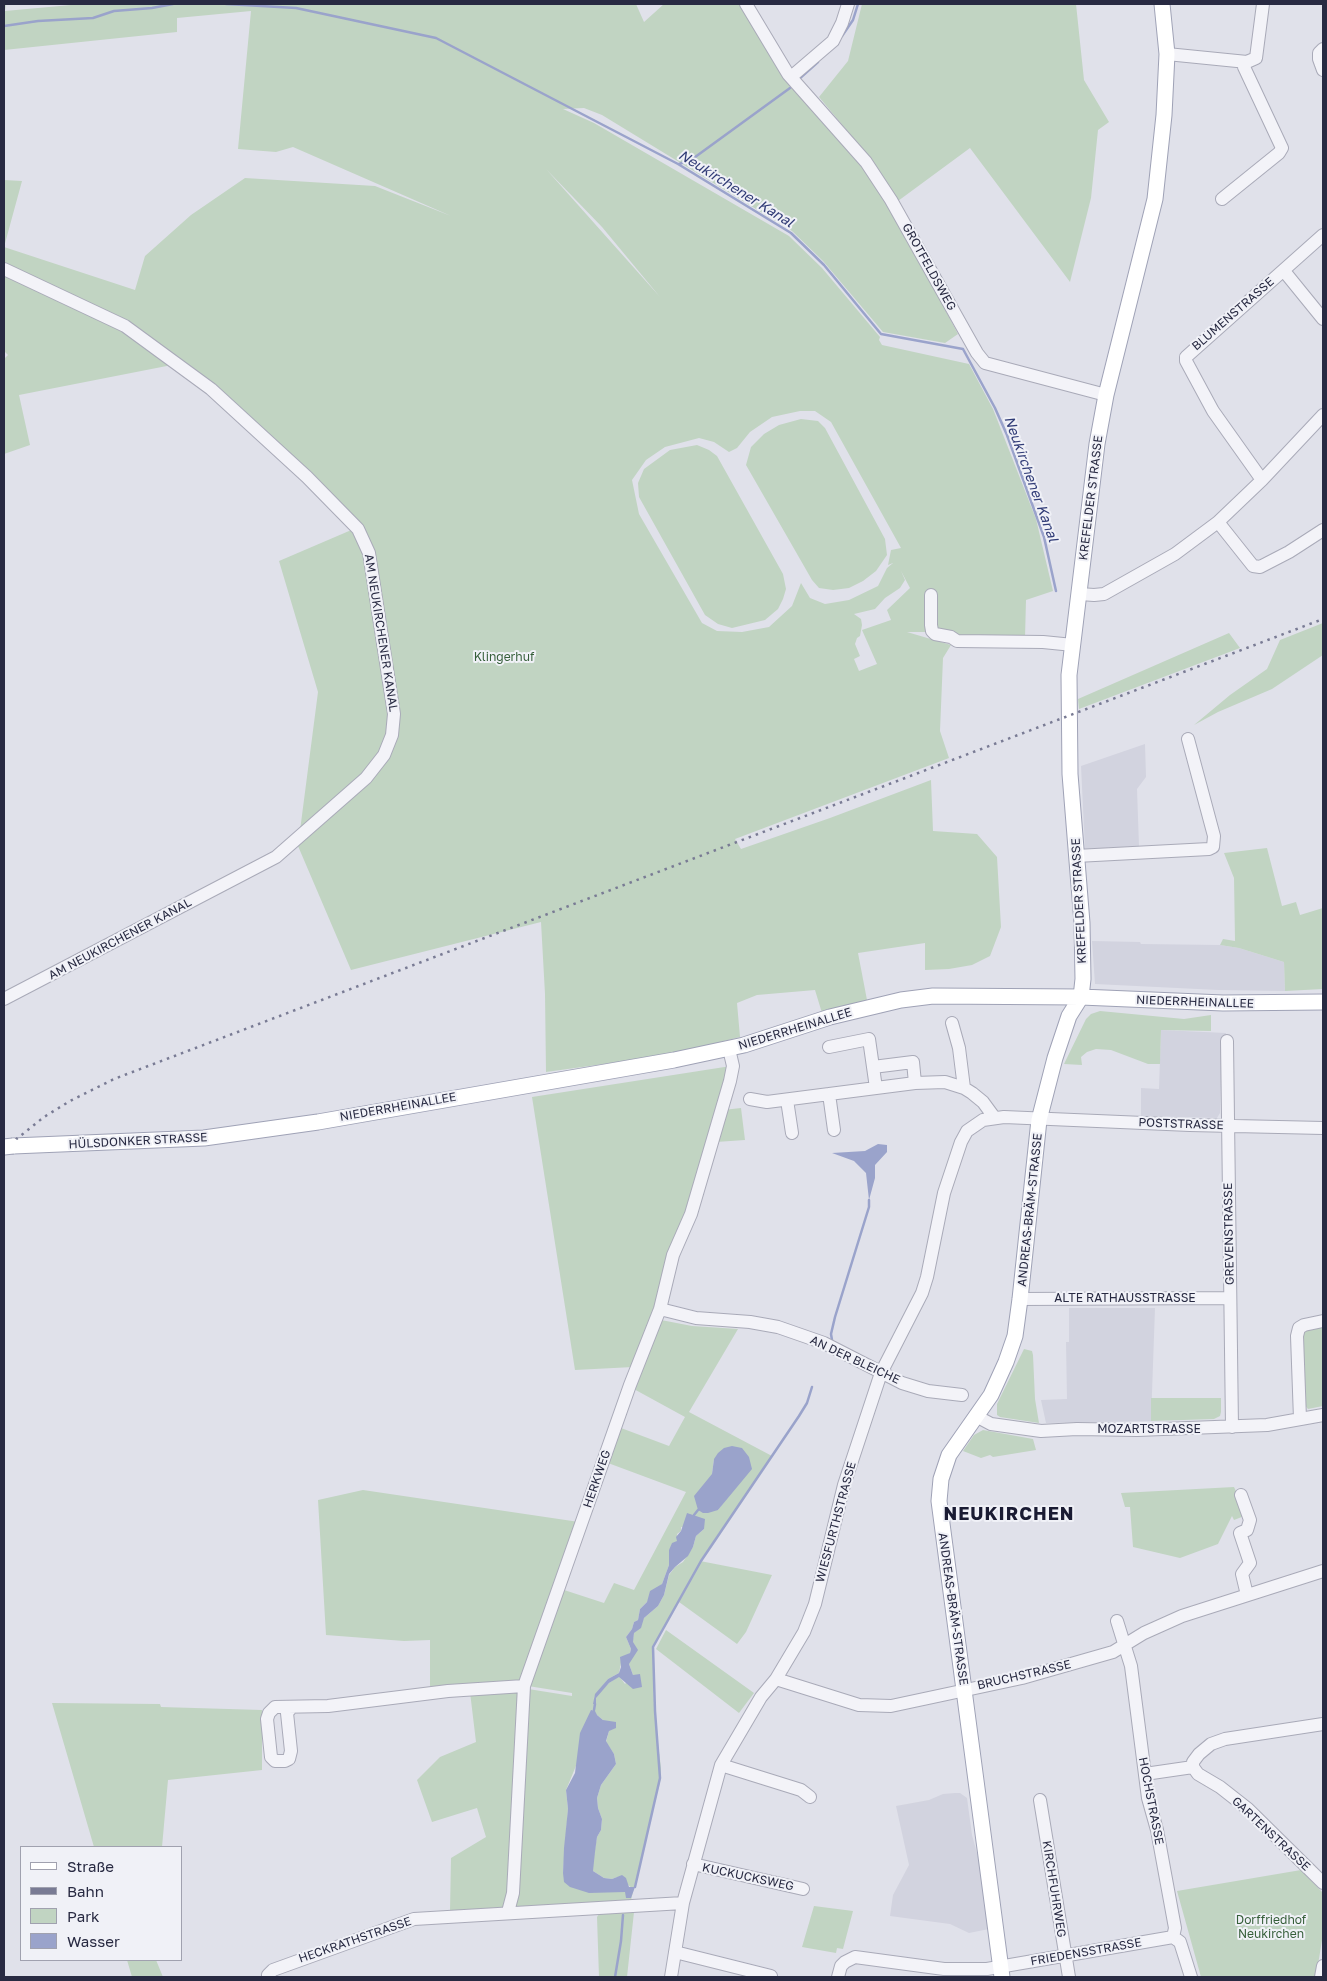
<!DOCTYPE html>
<meta charset="utf-8">
<style>
body{margin:0}
#map{position:relative;width:1327px;height:1981px;overflow:hidden;background:#e0e1ea;font-family:"Golos Text",sans-serif}
canvas{display:block}
.frame{position:absolute;inset:0;border:5px solid #282a42;pointer-events:none}
.legend{position:absolute;left:20px;top:1846px;width:162px;height:115px;box-sizing:border-box;background:#f0f1f7;border:1px solid #a0a1af;margin:0;padding:6px 9px;list-style:none;font-size:15px;color:#282a42}
.legend li{display:flex;align-items:center;gap:10px;height:25px}
.legend b{width:25px;border:1px solid #a0a1af}
</style>
<div id="map">
<canvas width="1327" height="1981"></canvas>
<div class="frame"></div>
<ul class="legend">
<li><b style="height:6px;background:#fff"></b>Straße</li>
<li><b style="height:6px;background:#797b94"></b>Bahn</li>
<li><b style="height:14px;background:#c1d4c2"></b>Park</li>
<li><b style="height:14px;background:#9aa3cb"></b>Wasser</li>
</ul>
</div>
<script>
const ctx = document.querySelector('canvas').getContext('2d');
ctx.lineJoin = 'round';
function fill(path, color) {
  ctx.fillStyle = color;
  ctx.fill(path, 'evenodd');
}
function toPath(rows) {
  const path = new Path2D();
  for (const r of rows) {
    path.moveTo(r[0], r[1]);
    for (let i = 2; i < r.length; i += 2) path.lineTo(r[i], r[i + 1]);
  }
  return path;
}
function strokePath(path, color, width, dash) {
  ctx.strokeStyle = color;
  ctx.lineWidth = width;
  ctx.lineCap = dash ? 'butt' : 'round';
  ctx.setLineDash(dash || []);
  ctx.stroke(path);
}
function write(font, color, halo, rows, align = 'center') {
  ctx.font = font + ' "Golos Text",sans-serif';
  ctx.lineWidth = 4;
  ctx.setLineDash([]);
  ctx.textBaseline = 'middle';
  ctx.strokeStyle = halo;
  ctx.fillStyle = color;
  for (const [text, x, y, turn = 0] of rows) {
    ctx.save();
    ctx.translate(x, y);
    ctx.rotate((+turn || 0) * Math.PI / 180);
    ctx.textAlign = isNaN(turn) ? turn : align;
    if (halo) ctx.strokeText(text, 0, 0);
    ctx.fillText(text, 0, 0);
    ctx.restore();
  }
}
const built = toPath([
 [1145,744,1146,777,1137,789,1139,846,1085,849,1081,766],
 [1092,941,1140,942,1141,944,1220,945,1239,948,1284,962,1285,991,1218,990,1095,984],
 [1161,1030,1226,1033,1224,1081,1221,1081,1220,1113,1217,1118,1141,1116,1141,1088,1159,1089],
 [1069,1308,1155,1308,1151,1421,1046,1423,1041,1400,1067,1399,1066,1342,1069,1342],
 [955,1793,960,1793,967,1798,972,1835,980,1864,989,1929,969,1933,950,1924,890,1916,893,1895,909,1865,896,1806,929,1800,943,1794]
]);
const green = toPath([
 [4,4,6,4,5,11,82,4,636,4,644,22,664,4,742,4,850,149,898,220,958,334,945,343,883,332,823,261,792,231,602,115,584,108,563,109,594,123,789,236,822,268,880,337,879,340,882,345,969,364,993,409,1036,519,1053,591,1026,600,1025,638,960,637,936,632,907,632,951,645,943,658,940,731,949,758,735,839,741,849,830,818,931,780,933,831,977,834,997,857,1001,927,990,956,972,965,949,969,925,970,925,943,858,953,867,1000,822,1013,815,990,757,995,737,1003,740,1037,669,1055,546,1072,545,994,541,922,351,970,298,846,318,692,279,561,356,528,182,363,19,395,30,445,4,454,4,359,8,355,4,351,4,180,22,181,4,247,135,290,145,256,191,215,245,178,375,186,451,216,293,147,276,152,238,149,251,11,177,18,177,32,4,50],
 [546,169,602,227,660,297],
 [800,411,815,411,831,422,901,548,891,550,888,565,893,563,887,568,878,586,849,600,825,604,810,598,801,583,792,606,769,627,742,632,717,631,702,623,639,514,632,480,646,460,665,447,699,438,714,442,729,452,737,448,750,432,772,417],
 [901,571,910,588,887,610,891,620,862,630,877,664,859,671,854,659,860,656,855,644,857,638,860,636,862,625,861,619,854,614,875,609,885,598,900,588,905,580],
 [862,4,1076,4,1084,80,1109,122,1098,130,1091,198,1070,282,970,148,898,201,873,162,819,97,848,61],
 [801,419,818,421,825,428,885,539,887,555,876,571,863,581,849,588,833,590,819,588,812,580,746,465,751,447,764,434,779,425],
 [697,445,709,450,717,456,783,574,786,589,783,599,778,609,765,620,732,628,718,624,705,615,639,497,638,483,644,469,670,450],
 [1323,623,1323,655,1272,689,1218,712,1194,725,1230,695,1267,669,1280,640],
 [1229,633,1240,648,1079,709,1078,699],
 [1267,848,1282,906,1296,902,1300,915,1323,908,1323,989,1285,991,1284,962,1239,948,1220,945,1223,939,1235,941,1234,878,1224,853],
 [1100,1011,1184,1019,1211,1015,1211,1031,1161,1030,1160,1064,1148,1064,1111,1050,1096,1049,1087,1052,1081,1057,1082,1065,1064,1064,1086,1019,1091,1014],
 [731,1066,657,1302,633,1367,575,1370,532,1097],
 [741,1108,745,1140,716,1142,723,1110],
 [661,1320,692,1326,738,1329,689,1412,772,1456,700,1561,772,1575,746,1632,737,1644,679,1602,691,1578,653,1647,654,1710,661,1768,661,1778,630,1904,505,1907,450,1911,451,1858,486,1837,477,1808,432,1822,417,1780,440,1757,476,1742,470,1692,522,1688,572,1696,572,1693,528,1686,561,1589,604,1603,614,1583,634,1590,686,1492,608,1463,621,1428,669,1446,685,1417,632,1388],
 [714,1459,729,1495,718,1510,712,1474],
 [681,1527,704,1529,696,1536,693,1547,683,1562,675,1567,669,1575,664,1595,658,1606,644,1618,634,1633,629,1664,633,1675,625,1684,619,1676,609,1683,593,1699,608,1679,619,1673,621,1663,625,1656,630,1653,631,1649,626,1637,632,1629,634,1622,638,1620,640,1609,647,1602,650,1596,662,1584,669,1565,669,1550,678,1541,677,1534,681,1531],
 [597,1715,603,1720,609,1731,606,1742,614,1754,616,1764,601,1785,597,1798,598,1808,602,1819,601,1830,597,1837,592,1866,593,1871,604,1878,612,1879,617,1877,632,1888,626,1892,614,1892,563,1873,568,1809,566,1790],
 [1323,1325,1323,1406,1308,1409,1304,1404,1303,1333,1305,1330],
 [1024,1349,1032,1351,1033,1355,1035,1399,1039,1423,1000,1417,997,1415,997,1404],
 [1151,1398,1221,1398,1221,1412,1220,1416,1214,1419,1151,1421],
 [983,1430,1033,1439,1036,1450,993,1457,990,1455,981,1458,963,1451,974,1435],
 [1234,1487,1247,1515,1234,1520,1232,1516,1218,1544,1180,1558,1133,1547,1130,1507,1125,1507,1121,1493],
 [363,1490,579,1522,522,1683,430,1691,430,1640,404,1641,326,1635,318,1500],
 [666,1630,754,1693,739,1713,656,1649],
 [52,1703,160,1704,161,1707,262,1710,262,1770,168,1780,162,1847,94,1847],
 [1301,1870,1323,1893,1323,1934,1316,1977,1201,1977,1177,1891],
 [814,1906,853,1911,843,1949,837,1948,836,1953,802,1947],
 [601,1911,634,1912,627,1977,599,1977,597,1917],
 [127,1960,156,1960,163,1977,132,1977]
]);
const water = toPath([
 [878,1144,887,1145,887,1152,875,1165,875,1178,869,1200,866,1173,854,1161,832,1153,865,1151],
 [732,1446,742,1448,749,1457,752,1469,718,1510,708,1513,703,1513,698,1510,694,1496,712,1474,714,1459,718,1453,724,1448],
 [687,1513,705,1519,704,1529,696,1536,693,1547,688,1556,675,1567,669,1574,664,1595,658,1606,644,1618,641,1628,634,1633,633,1642,638,1650,629,1664,633,1675,640,1674,642,1687,633,1689,619,1677,609,1683,596,1698,596,1704,593,1704,595,1694,608,1679,619,1673,621,1667,620,1657,630,1653,631,1649,626,1637,632,1629,634,1622,638,1620,640,1609,647,1602,650,1591,662,1584,669,1565,669,1550,672,1543,677,1541,676,1537,681,1531],
 [591,1710,595,1711,597,1715,603,1720,616,1722,616,1728,609,1731,606,1741,614,1754,616,1764,601,1785,597,1798,598,1808,602,1819,601,1830,597,1837,595,1852,593,1871,604,1878,612,1879,622,1875,626,1878,629,1887,635,1887,631,1898,626,1898,625,1892,589,1893,570,1887,564,1882,563,1873,564,1848,568,1809,566,1790,575,1773,580,1733]
]);
const stream = toPath([
 [226,4,296,8,436,38,678,164,791,233,824,265,881,334,963,349,995,408,1007,435,1044,537,1056,591],
 [4,26,38,21,93,18,114,11,152,8,173,4],
 [842,36,853,20,858,4],
 [799,79,818,62],
 [679,164,691,160,790,88],
 [832,1340,831,1334,835,1317,869,1207,869,1200],
 [694,1515,698,1510],
 [594,1710,595,1704],
 [635,1887,660,1778,655,1711,653,1647,701,1561,799,1416,807,1403,812,1387],
 [615,1977,621,1941,623,1915]
]);
const minor = toPath([
 [746,4,788,74,866,162,891,200,977,353,985,363,1106,395],
 [1323,49,1319,53,1319,59,1323,70],
 [1167,54,1247,62,1256,58,1263,4],
 [791,77,833,41,842,23,848,4],
 [1222,199,1279,153,1282,148,1244,67,1247,62],
 [4,269,125,326,211,389,307,477,358,529,369,553,394,714,392,735,384,755,366,778,276,857,4,999],
 [1284,271,1323,319],
 [1262,480,1213,411,1186,361,1186,357,1323,235],
 [1218,522,1253,566,1260,567,1289,552,1323,530],
 [1080,594,1094,595,1104,594,1175,554,1218,522,1262,480,1323,415],
 [931,595,931,625,932,631,935,634,951,637,957,641,1043,642,1073,645],
 [1076,856,1209,849,1213,847,1214,836,1188,739],
 [952,1023,959,1048,964,1088],
 [1227,1041,1232,1427],
 [829,1047,869,1039,876,1088],
 [873,1067,913,1062,915,1083],
 [829,1094,834,1130],
 [750,1099,767,1102,915,1083,945,1082,964,1088,972,1093,983,1102,994,1117],
 [787,1100,792,1133],
 [1020,1299,1230,1298],
 [660,1309,696,1318,750,1322,778,1327,824,1343,902,1383,928,1391,962,1395],
 [976,1416,991,1424,1041,1431,1077,1429,1137,1430,1267,1425,1323,1415],
 [1300,1419,1297,1336,1299,1328,1304,1325,1323,1321],
 [1241,1495,1250,1520,1247,1530,1240,1533,1250,1563,1242,1574,1247,1595],
 [1117,1621,1131,1666,1148,1798,1157,1830,1175,1928,1173,1937],
 [776,1679,859,1705,891,1706,1022,1678,1113,1652,1144,1633,1182,1616,1323,1571],
 [292,1707,287,1713,291,1751,289,1759,285,1761,275,1761,271,1757,267,1719,269,1713,275,1707,328,1706,448,1691,524,1686],
 [721,1765,801,1790,810,1797],
 [1193,1767,1198,1774,1220,1787,1248,1809,1323,1883],
 [1193,1767,1193,1762,1199,1754,1211,1744,1225,1739,1323,1724],
 [1145,1774,1193,1767],
 [1040,1800,1069,1977],
 [693,1864,803,1889],
 [508,1912,513,1893,524,1686,630,1385,660,1309,673,1255,691,1214,730,1081,733,1066,729,1049],
 [1173,1937,1180,1942,1191,1977],
 [675,1952,771,1976],
 [269,1977,268,1975,273,1970,414,1919,683,1903],
 [671,1977,683,1903,721,1765,761,1697,776,1679,804,1632,815,1604,844,1485,881,1373,922,1293,927,1277,944,1193,961,1142,967,1131,983,1120,1004,1117,1190,1125,1323,1128],
 [838,1977,841,1966,845,1962,855,1957,944,1969,987,1969,1173,1937],
 [1321,1977,1323,1966]
]);
const major = toPath([
 [13,1146,204,1138,318,1122,674,1060,744,1045,830,1017,901,1000,933,996,1081,997,1223,1003,1323,1002],
 [1002,1977,939,1501,941,1479,949,1455,991,1395,1006,1362,1015,1336,1020,1299,1039,1120,1055,1058,1069,1016,1081,997,1083,979,1082,923,1070,774,1069,675,1097,444,1106,395,1155,199,1164,115,1167,54,1162,4]
]);
const rail = toPath([
 [4,1149,44,1117,70,1101,114,1079,1323,619]
]);
const majorBridge = toPath([
 [4,1147,13,1146]
]);
const streetNames = [
 ["GROTFELDSWEG",929,267,61],
 ["BLUMENSTRASSE",1233,314,-41],
 ["KREFELDER STRASSE",1091,498,-83],
 ["AM NEUKIRCHENER KANAL",381,633,81],
 ["KREFELDER STRASSE",1079,901,-93],
 ["AM NEUKIRCHENER KANAL",120,939,-28],
 ["NIEDERRHEINALLEE",1195,1002,2],
 ["NIEDERRHEINALLEE",795,1029,-17],
 ["NIEDERRHEINALLEE",398,1107,-10],
 ["POSTSTRASSE",1181,1124,2],
 ["HÜLSDONKER STRASSE",138,1141,-3],
 ["ANDREAS-BRÄM-STRASSE",1030,1210,-84],
 ["GREVENSTRASSE",1229,1234,-91],
 ["ALTE RATHAUSSTRASSE",1125,1298],
 ["AN DER BLEICHE",855,1360,25],
 ["MOZARTSTRASSE",1149,1429],
 ["HERKWEG",597,1479,-71],
 ["WIESFURTHSTRASSE",836,1522,-75],
 ["ANDREAS-BRÄM-STRASSE",953,1609,82],
 ["BRUCHSTRASSE",1024,1675,-13],
 ["HOCHSTRASSE",1151,1801,79],
 ["GARTENSTRASSE",1271,1834,43],
 ["KUCKUCKSWEG",748,1877,12],
 ["KIRCHFUHRWEG",1054,1889,81],
 ["HECKRATHSTRASSE",355,1940,-19],
 ["FRIEDENSSTRASSE",1086,1952,-10]
];
const parkNames = [
 ["Klingerhuf",504,657],
 ["Dorffriedhof",1271,1920],
 ["Neukirchen",1271,1934]
];
const waterNames = [
 ["Neukirchener Kanal",736,189,32],
 ["Neukirchener Kanal",1031,479,70]
];
const districtNames = [
 ["NEUKIRCHEN",1009,1514]
];
fill(built, '#d2d3df');
fill(green, '#c1d4c2');
fill(water, '#9aa3cb');
strokePath(stream, '#9aa3cb', 2.5);
strokePath(minor, '#a9aab8', 14);
strokePath(major, '#9fa2b6', 17);
strokePath(minor, '#f3f3f8', 12);
strokePath(major, '#fff', 15);
strokePath(rail, '#797b94', 2.5, [2.5, 5]);
strokePath(majorBridge, '#9fa2b6', 17, []);
strokePath(majorBridge, '#fff', 15);
write('12px', '#282a42', '#f0f1f7', streetNames);
write('12px', '#355e39', '#f0f1f7', parkNames);
write('italic 14px', '#313c77', '#f0f1f7', waterNames);
ctx.letterSpacing = '1px';
write('bold 18px', '#1a1b33', '#f0f1f7', districtNames);
ctx.letterSpacing = '0px';
</script>
